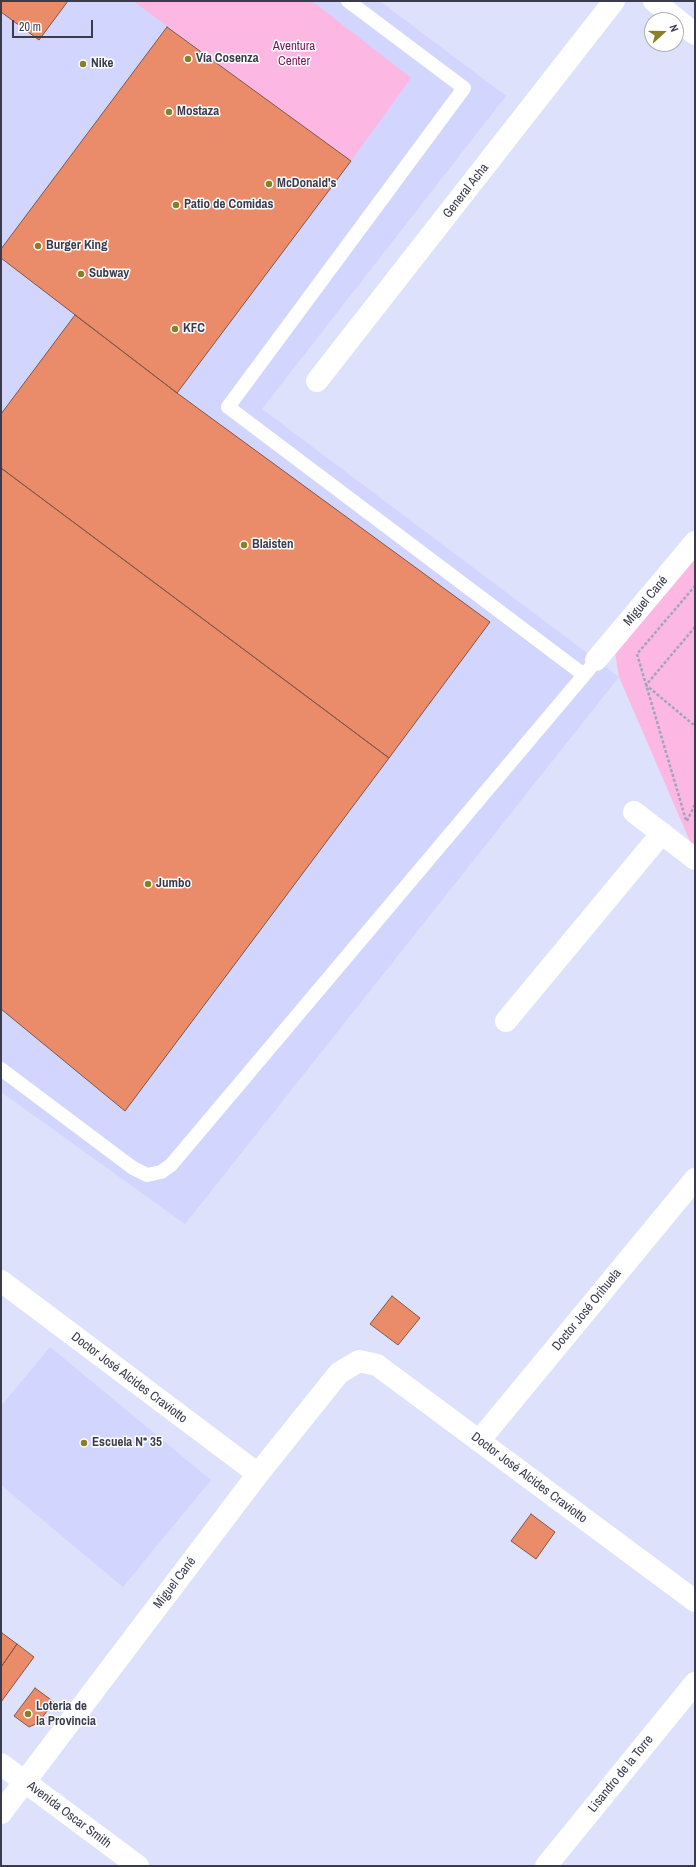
<!DOCTYPE html>
<meta charset="utf-8">
<style>
body{margin:0}
#map{position:relative;width:696px;height:1867px;overflow:hidden;background:#dee1fb;font-family:"Archivo Narrow",sans-serif}
canvas{display:block}
.frame{position:absolute;inset:0;border:2px solid #3a3b4d;pointer-events:none}
.north{position:absolute;left:644px;top:12px;width:40px;height:40px;box-sizing:border-box;background:#fff;border:1px solid #b0b1b8;border-radius:50%;rotate:69deg;font-size:11px;font-weight:700;line-height:16px;text-align:center;color:#3a3b4d}
.north::after{content:'';display:block;margin:auto;width:14px;height:18px;background:#8b7f26;clip-path:polygon(50% 0,100% 100%,50% 72%,0 100%)}
.scale{position:absolute;left:12px;top:20px;width:81px;height:18px;box-sizing:border-box;border:2px solid #3a3b4d;border-top:0;padding-left:5px;font-size:12px;line-height:14px;white-space:nowrap;color:#3a3b4d;-webkit-text-stroke:3px #fff;paint-order:stroke}
</style>
<div id="map">
<canvas width="696" height="1867"></canvas>
<div class="frame"></div>
<div class="north">N</div>
<div class="scale">20 m</div>
</div>
<script>
const ctx = document.querySelector('canvas').getContext('2d');
ctx.lineJoin = 'round';
function fill(path, color) {
  ctx.fillStyle = color;
  ctx.fill(path, 'evenodd');
}
function toPath(rows) {
  const path = new Path2D();
  for (const r of rows) {
    path.moveTo(r[0], r[1]);
    for (let i = 2; i < r.length; i += 2) path.lineTo(r[i], r[i + 1]);
  }
  return path;
}
function strokePath(path, color, width, dash) {
  ctx.strokeStyle = color;
  ctx.lineWidth = width;
  ctx.lineCap = dash ? 'butt' : 'round';
  ctx.setLineDash(dash || []);
  ctx.stroke(path);
}
function write(font, color, halo, rows, align = 'center') {
  ctx.font = font + ' "Archivo Narrow",sans-serif';
  ctx.lineWidth = 3;
  ctx.setLineDash([]);
  ctx.textBaseline = 'middle';
  ctx.strokeStyle = halo;
  ctx.fillStyle = color;
  for (const [text, x, y, turn = 0] of rows) {
    ctx.save();
    ctx.translate(x, y);
    ctx.rotate((+turn || 0) * Math.PI / 180);
    ctx.textAlign = isNaN(turn) ? turn : align;
    if (halo) ctx.strokeText(text, 0, 0);
    ctx.fillText(text, 0, 0);
    ctx.restore();
  }
}
const built = toPath([
 [1,1,380,1,506,96,262,409,619,677,185,1224,1,1092],
 [50,1347,211,1480,123,1587,1,1485,1,1406]
]);
const green = toPath([
 [133,1,312,1,411,78,351,161],
 [695,542,695,853,619,677,613,640]
]);
const building = toPath([
 [1,1,68,1,39,40,1,12,1,1],
 [167,27,351,161,177,393,1,258,1,249,167,27],
 [75,315,177,393,490,622,389,758,1,468,1,414,75,315],
 [1,468,389,758,125,1111,1,1009,1,468],
 [392,1296,420,1318,398,1345,370,1324,392,1296],
 [531,1514,555,1532,536,1559,511,1541,531,1514],
 [2,1633,17,1644,1,1667,1,1635,2,1633],
 [17,1644,34,1657,1,1702,1,1667,17,1644],
 [35,1688,54,1702,38,1723,29,1727,14,1716,35,1688]
]);
const path = toPath([
 [695,627,646,685,695,726],
 [686,820,637,654,695,586],
 [687,821,695,804]
]);
const lane = toPath([
 [348,1,464,88,228,407,584,675],
 [1,1069,133,1168,147,1175,161,1172,171,1165,590,668]
]);
const street = toPath([
 [654,1,695,34],
 [317,381,614,1],
 [596,660,695,542],
 [634,812,695,859],
 [506,1021,662,833],
 [1,1281,258,1474],
 [479,1441,695,1179],
 [1,1813,258,1474,339,1373,359,1361,377,1365,695,1601],
 [546,1866,695,1683]
]);
const secondary = toPath([
 [1,1764,138,1866]
]);
const markers = [
 [188,59,4,"#8b7f26"],
 [83,64,4,"#8b7f26"],
 [169,112,4,"#8b7f26"],
 [269,184,4,"#8b7f26"],
 [176,205,4,"#8b7f26"],
 [38,246,4,"#8b7f26"],
 [81,274,4,"#8b7f26"],
 [175,329,4,"#8b7f26"],
 [244,545,4,"#8b7f26"],
 [148,884,4,"#8b7f26"],
 [84,1443,4,"#8b7f26"],
 [28,1714,4,"#8b7f26"]
];
const parkNames = [
 ["Aventura",294,47],
 ["Center",294,62]
];
const poiNames = [
 ["Vía Cosenza",196,59],
 ["Nike",91,64],
 ["Mostaza",177,112],
 ["McDonald's",277,184],
 ["Patio de Comidas",184,205],
 ["Burger King",46,246],
 ["Subway",89,274],
 ["KFC",183,329],
 ["Blaisten",252,545],
 ["Jumbo",156,884],
 ["Escuela N* 35",92,1443],
 ["Loteria de",36,1707],
 ["la Provincia",36,1722]
];
const streetNames = [
 ["General Acha",466,191,-52],
 ["Miguel Cané",646,601,-50],
 ["Doctor José Orihuela",587,1310,-51],
 ["Doctor José Alcides Craviotto",129,1378,37],
 ["Doctor José Alcides Craviotto",529,1478,37],
 ["Miguel Cané",175,1583,-53],
 ["Lisandro de la Torre",621,1774,-51],
 ["Avenida Oscar Smith",69,1815,37]
];
fill(built, '#d2d5fe');
fill(green, '#fcb8e2');
fill(building, '#ea8c69');
strokePath(building, '#815748', 1);
strokePath(path, '#a2a4bb', 2.5, [3, 2]);
strokePath(lane, '#fff', 14);
strokePath(street, '#fff', 22);
strokePath(secondary, '#fff', 22);
for (const [x, y, r, color] of markers) {
  const dot = new Path2D();
  dot.arc(x, y, r, 0, 2 * Math.PI);
  ctx.fillStyle = color;
  ctx.fill(dot);
  strokePath(dot, '#fff', 1.5);
}
write('13px', '#78125e', '#fff', parkNames);
write('bold 13px', '#3a3b4d', '#fff', poiNames, 'left');
write('13px', '#3a3b4d', '#fff', streetNames);
</script>
